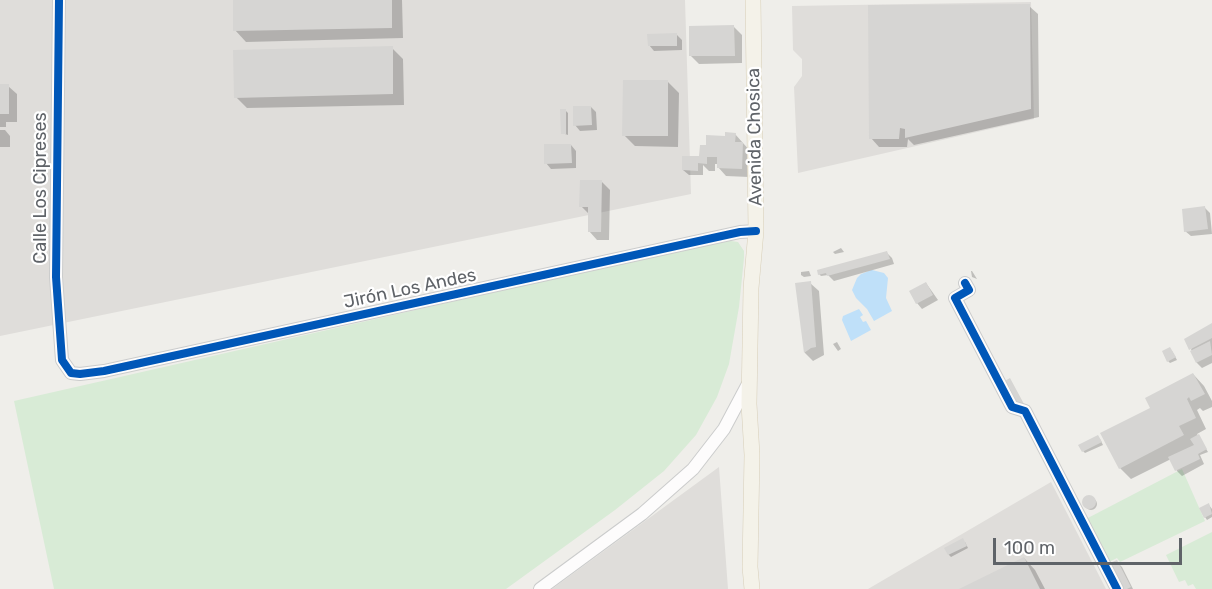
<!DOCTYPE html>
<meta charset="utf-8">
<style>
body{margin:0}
#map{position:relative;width:1212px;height:589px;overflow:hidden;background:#efeeea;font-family:Rubik,sans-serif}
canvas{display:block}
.scale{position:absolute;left:993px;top:538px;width:189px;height:27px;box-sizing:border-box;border:3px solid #5f6368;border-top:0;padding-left:8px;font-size:18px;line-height:21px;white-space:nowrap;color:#5f6368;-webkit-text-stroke:4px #fff;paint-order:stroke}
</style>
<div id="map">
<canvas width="1212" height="589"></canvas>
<div class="scale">100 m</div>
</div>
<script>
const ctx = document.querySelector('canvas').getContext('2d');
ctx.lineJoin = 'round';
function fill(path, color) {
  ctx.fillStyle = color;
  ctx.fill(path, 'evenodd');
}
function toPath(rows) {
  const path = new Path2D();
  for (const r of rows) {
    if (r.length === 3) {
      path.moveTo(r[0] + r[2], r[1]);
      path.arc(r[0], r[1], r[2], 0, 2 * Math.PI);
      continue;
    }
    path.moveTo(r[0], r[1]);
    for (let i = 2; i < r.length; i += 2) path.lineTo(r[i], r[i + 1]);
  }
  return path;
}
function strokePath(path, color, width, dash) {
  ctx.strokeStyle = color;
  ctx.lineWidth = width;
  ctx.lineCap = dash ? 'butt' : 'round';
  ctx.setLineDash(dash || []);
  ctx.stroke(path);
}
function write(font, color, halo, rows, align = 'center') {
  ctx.font = font + ' Rubik,sans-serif';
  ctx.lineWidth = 4.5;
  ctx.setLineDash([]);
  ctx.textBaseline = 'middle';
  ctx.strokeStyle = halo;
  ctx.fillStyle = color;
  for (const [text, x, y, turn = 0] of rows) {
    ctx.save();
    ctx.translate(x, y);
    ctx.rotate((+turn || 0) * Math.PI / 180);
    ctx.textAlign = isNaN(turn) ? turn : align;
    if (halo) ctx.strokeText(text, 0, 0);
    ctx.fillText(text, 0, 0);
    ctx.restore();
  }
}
const industrial = toPath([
 [0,0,685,0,691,194,0,336],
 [1031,2,1034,119,798,173,794,87,802,76,802,59,793,50,792,6],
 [719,467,728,589,552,589],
 [1051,482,1106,589,868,589]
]);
const green = toPath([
 [724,240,738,242,744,251,744,258,739,307,729,364,717,397,696,435,664,471,615,510,506,589,54,589,14,401],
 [1182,469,1205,521,1120,562,1117,558,1107,563,1084,520],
 [1212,532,1212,589,1196,589,1193,584,1188,586,1185,580,1179,582,1166,555]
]);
const water = toPath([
 [872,270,884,273,888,278,886,298,892,311,874,321,867,309,856,298,852,290,857,278,861,274],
 [859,309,863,315,860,317,863,322,866,321,871,330,851,341,842,320,843,316]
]);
const shadow = toPath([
 [234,0,402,0,403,38,246,42,235,30],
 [1029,6,1038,14,1039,117,914,145,908,139,907,147,879,147,871,138],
 [734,27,742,35,742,63,699,64,691,56],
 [677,35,682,40,682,50,654,51,649,45],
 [392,48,403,59,404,105,247,108,236,97],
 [668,82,679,93,678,147,635,146,624,135],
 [0,86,8,86,17,94,17,122,6,122,6,127,0,127],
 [591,107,596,112,597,130,580,131,575,125],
 [565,110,568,113,568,135,562,133],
 [0,130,5,130,10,136,10,147,0,147],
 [735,134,751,152,749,177,726,176,718,167,718,164,715,164,715,171,709,171,703,165,703,175,689,175,683,170,700,160,707,146],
 [571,145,576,151,576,168,551,169,546,163],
 [602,182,610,190,609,240,597,240,589,231,590,215,581,206],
 [1205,208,1210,213,1212,234,1191,236,1185,231],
 [841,248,844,252,835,254,833,252],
 [887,253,892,258,894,264,834,281,828,275,821,276,819,274],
 [809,271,811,276,804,277,801,275,801,272],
 [971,271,972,271,977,279,972,277],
 [810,283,819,291,824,355,813,361,805,353,797,284],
 [926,283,938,300,922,309,917,303],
 [1212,325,1212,363,1202,368,1197,363,1191,349],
 [837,342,841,349,838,351,833,344],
 [1172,351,1177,360,1170,363,1168,361],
 [1193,374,1204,386,1212,401,1212,407,1203,411,1200,408,1197,410,1206,429,1197,434,1208,452,1200,455,1204,464,1182,476,1177,471,1171,459,1131,479,1120,468,1152,408],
 [1100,439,1103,445,1085,453,1083,451],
 [1091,504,6],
 [1209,505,1212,509,1212,517,1207,520,1205,517],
 [965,542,968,548,951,557,949,555,946,549],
 [1024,558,1035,570,1045,589,962,589],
 [1117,562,1122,567,1133,589,1121,589]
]);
const building = toPath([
 [233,0,392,0,392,28,233,31],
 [1030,4,1031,109,905,138,905,129,900,128,899,139,869,139,868,5],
 [734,25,735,56,689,56,689,26],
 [677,33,677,46,648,46,647,34],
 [393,46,393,94,234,98,233,50],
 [623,80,668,80,668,136,622,136],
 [0,84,9,84,9,114,0,114],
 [573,106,591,106,592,125,573,126],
 [560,109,566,109,566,134,561,134],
 [725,132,736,133,735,142,743,142,742,169,717,168,717,157,707,157,707,164,698,163,698,171,682,170,682,156,699,156,700,145,706,145,706,135,725,136],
 [544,144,571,144,572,163,544,164],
 [580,180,602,180,601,232,588,232,588,207,579,207],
 [1205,206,1208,229,1184,232,1182,209],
 [887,251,890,259,827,276,826,273,818,275,817,270],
 [811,281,816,347,811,348,804,353,795,283],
 [926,282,933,295,916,304,909,291],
 [1212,323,1212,338,1189,350,1184,339],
 [1210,341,1212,355,1196,363,1190,351],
 [1170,347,1176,357,1167,362,1162,351],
 [1193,373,1205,394,1191,401,1189,397,1187,399,1196,418,1179,426,1184,435,1119,469,1100,433,1150,408,1145,398],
 [1010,378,1024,404,1019,407,1009,386,1006,388,1003,382],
 [1199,434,1207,449,1198,454,1200,459,1175,471,1168,457,1194,445,1190,439],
 [1098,435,1102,442,1082,452,1078,445],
 [1089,502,7],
 [1209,503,1212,514,1204,518,1199,508],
 [963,538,967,546,948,555,944,548],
 [1024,557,1040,589,959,589],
 [1117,560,1131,587,1127,589,1119,589,1110,563]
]);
const minor = toPath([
 [59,0,56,277,62,360,71,373,80,374,104,371,740,232,756,231],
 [965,283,969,290,955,298,1012,407,1025,411,1117,589],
 [540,589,642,514,693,469,724,429,749,382]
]);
const major = toPath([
 [752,589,750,567,752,455,749,404,751,288,756,231,753,0]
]);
const cycleway = toPath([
 [59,0,56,277,62,360,71,373,80,374,104,371,740,232,756,231],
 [965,283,969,290,955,298,1012,407,1025,411,1117,589]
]);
const streetNames = [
 ["Avenida Chosica",755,137,-91],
 ["Calle Los Cipreses",41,188,-90],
 ["Jirón Los Andes",410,289,-12]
];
fill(industrial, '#dfddda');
fill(green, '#d8ebd6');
fill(water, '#bfe0f9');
fill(shadow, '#0003');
fill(building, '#d6d5d3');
strokePath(minor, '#cbcccc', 14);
strokePath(major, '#d7ceb8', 16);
strokePath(minor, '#fdfcfc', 12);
strokePath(major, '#f4f2e9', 15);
strokePath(cycleway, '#0057b8', 8);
write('18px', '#5f6368', '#fff', streetNames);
</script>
